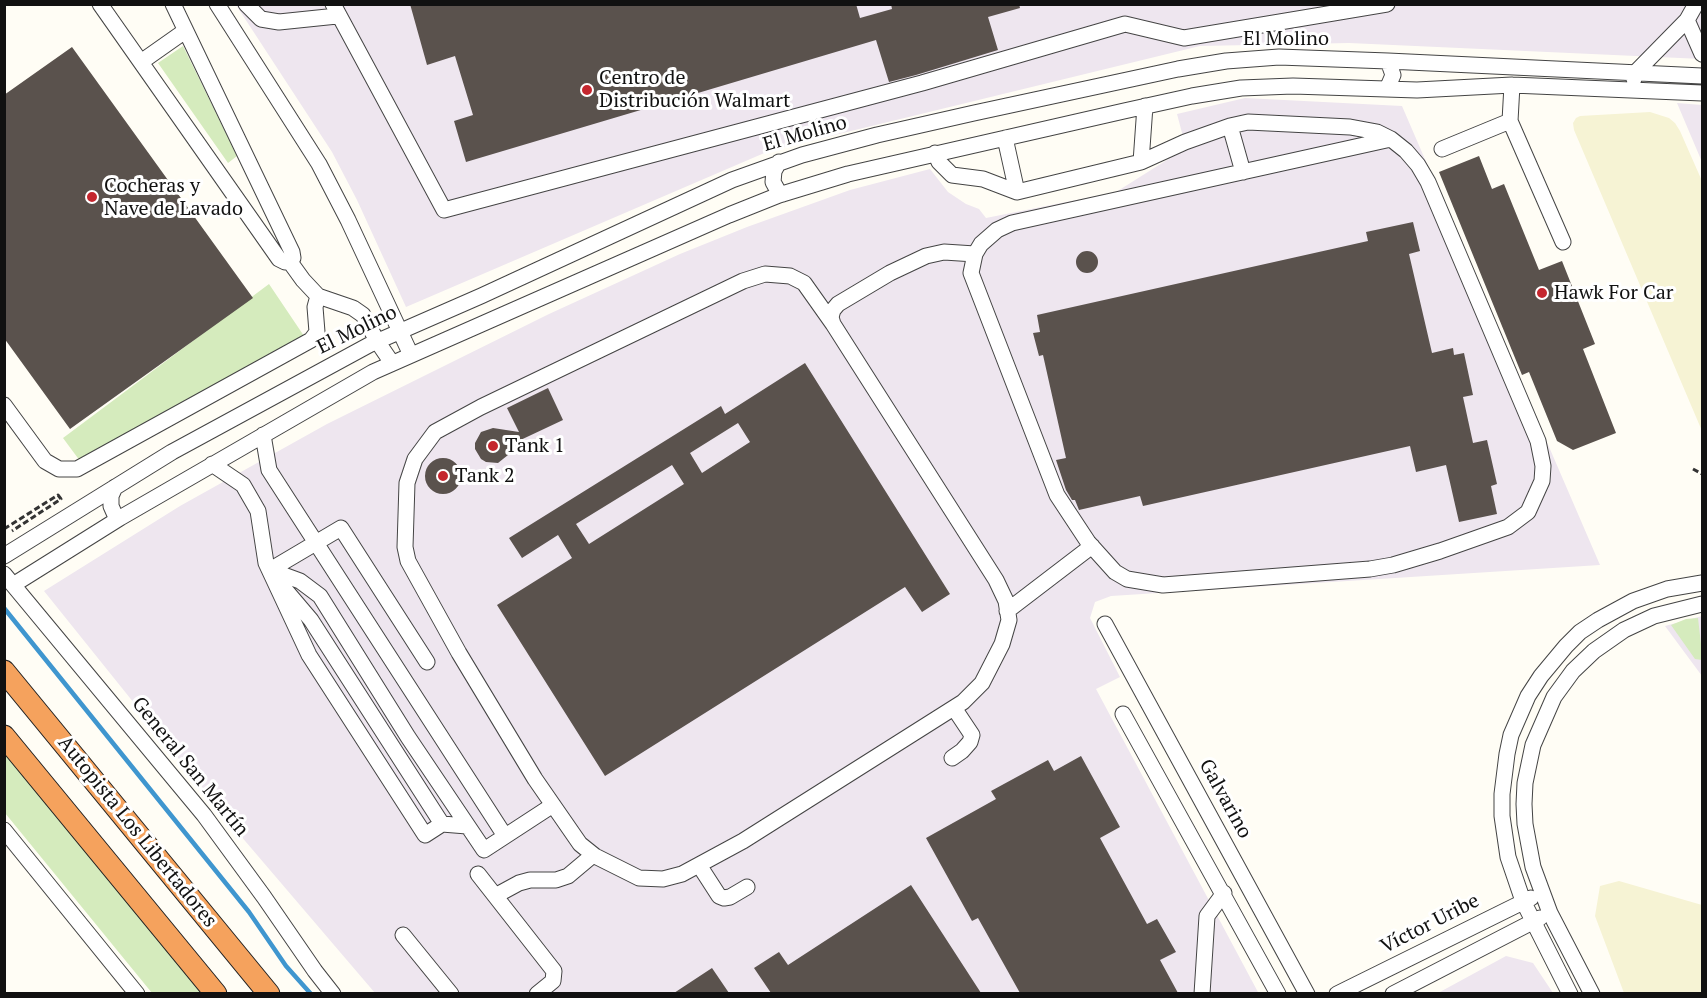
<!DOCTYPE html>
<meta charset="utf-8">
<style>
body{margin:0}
#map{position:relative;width:1707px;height:998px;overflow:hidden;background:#fffdf5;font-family:"PT Serif",serif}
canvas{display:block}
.frame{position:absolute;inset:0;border:6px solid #111;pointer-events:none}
</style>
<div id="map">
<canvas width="1707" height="998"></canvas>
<div class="frame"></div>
</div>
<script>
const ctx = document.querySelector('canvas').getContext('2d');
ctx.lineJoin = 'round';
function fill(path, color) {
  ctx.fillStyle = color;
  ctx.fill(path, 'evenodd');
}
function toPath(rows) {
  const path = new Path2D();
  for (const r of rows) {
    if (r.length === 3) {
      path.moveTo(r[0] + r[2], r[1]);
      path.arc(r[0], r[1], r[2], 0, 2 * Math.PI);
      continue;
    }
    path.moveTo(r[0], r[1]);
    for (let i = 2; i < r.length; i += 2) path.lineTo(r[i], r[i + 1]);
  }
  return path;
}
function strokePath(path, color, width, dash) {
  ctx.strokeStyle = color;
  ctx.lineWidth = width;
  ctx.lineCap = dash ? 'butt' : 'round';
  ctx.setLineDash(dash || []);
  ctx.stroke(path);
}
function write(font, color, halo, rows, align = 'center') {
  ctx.font = font + ' "PT Serif",serif';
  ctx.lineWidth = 6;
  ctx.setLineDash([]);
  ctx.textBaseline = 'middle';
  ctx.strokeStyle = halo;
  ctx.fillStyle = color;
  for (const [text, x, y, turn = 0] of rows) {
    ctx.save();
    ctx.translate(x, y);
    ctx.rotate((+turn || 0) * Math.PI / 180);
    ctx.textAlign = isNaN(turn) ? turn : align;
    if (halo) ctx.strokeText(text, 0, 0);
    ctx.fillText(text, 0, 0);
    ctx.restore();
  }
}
const industrial = toPath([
 [1702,4,1702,59,1349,43,1200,46,769,151,406,307,357,200,332,152,236,5],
 [1245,98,1402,106,1600,565,1111,596,1095,602,1090,618,1120,677,1096,689,1259,994,375,993,240,835,44,591,180,506,327,424,549,314,680,254,747,227,850,190,930,169,948,192,966,204,979,209,986,218,1116,192,1186,148,1177,114],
 [1677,103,1702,105,1702,162],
 [1702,616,1702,676,1665,626],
 [1506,956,1533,963,1553,993,1438,993]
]);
const farmland = toPath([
 [1650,112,1669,118,1675,123,1680,131,1702,181,1702,431,1574,130,1573,123,1576,118,1580,116],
 [1619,881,1702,905,1702,993,1624,993,1595,916,1600,886]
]);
const green = toPath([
 [183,46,237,156,228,163,158,63],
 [269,284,304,336,80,461,63,438],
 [1698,618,1702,653,1702,660,1695,659,1671,625,1686,619],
 [4,752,203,993,152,993,5,813]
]);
const stream = toPath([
 [4,608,249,912,286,966,311,994]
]);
const building = toPath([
 [410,4,856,4,860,18,892,9,891,4,1019,4,1020,8,988,17,998,50,916,75,889,82,876,40,466,162,454,121,473,115,455,56,427,65],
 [72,47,253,298,70,429,4,338,4,95],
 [1479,156,1492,189,1504,184,1539,270,1562,261,1595,344,1583,349,1616,433,1573,450,1557,441,1529,372,1522,375,1439,172],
 [1413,222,1420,251,1409,254,1432,353,1453,348,1454,355,1464,353,1473,395,1463,397,1473,443,1487,440,1497,484,1491,486,1497,514,1459,522,1446,465,1416,472,1410,446,1143,506,1140,496,1079,510,1075,500,1072,500,1066,490,1056,460,1066,458,1043,355,1039,356,1033,333,1040,332,1037,315,1368,241,1366,232],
 [1087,262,11],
 [805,363,950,594,922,612,905,587,605,776,497,605,572,558,558,535,522,558,509,538,721,406,725,414],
 [738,423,750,442,702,473,690,453],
 [672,465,684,484,589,544,576,524],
 [548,388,563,420,512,444,508,455,498,463,486,462,481,459,475,449,475,443,481,432,493,428,519,432,507,408],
 [443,476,18],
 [1081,756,1120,827,1100,838,1147,924,1157,919,1176,952,1160,960,1178,993,1020,993,978,918,972,921,926,838,996,799,991,791,1048,760,1054,771],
 [911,885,981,993,771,993,754,968,779,952,788,965],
 [712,968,729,993,674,993]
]);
const path = toPath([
 [1693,469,1702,474],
 [4,529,58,495,61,499,12,531]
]);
const minor = toPath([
 [100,4,279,259,285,262,290,262,303,280,318,296,353,308,363,315,377,341,392,363],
 [173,4,292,252,293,258,290,262],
 [217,4,319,164,348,220,411,355],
 [246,4,261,19,279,22,337,16],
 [333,4,444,210,922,83,1125,24,1184,38,1387,4],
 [1687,20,1702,54],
 [141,62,185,31],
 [1634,79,1635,73,1687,20,1696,4],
 [1512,85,1510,121,1563,242],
 [1387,89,1393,75,1388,61],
 [1230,126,1243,172],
 [1005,138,1017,192],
 [1442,149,1510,121],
 [935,153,939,162,952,175,983,179,1017,192,1141,162,1145,106],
 [779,162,774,171,773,182,778,191,783,194],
 [1141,162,1185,142,1230,126,1248,122,1350,127,1377,132,1391,139,1406,151,1418,165,1428,182,1538,441,1543,466,1542,481,1528,512,1508,527,1440,551,1393,565,1370,569,1163,585,1127,579,1115,572,1088,542,1057,495,971,273,975,254,981,244,997,230,1012,223,1391,139],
 [833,324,804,283,790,276,765,274,743,281,481,407,435,432,415,459,407,483,405,547,408,561,459,653,535,779,580,844,595,856,639,878,663,879,682,874,743,841,963,702,982,683,1002,644,1009,620,1006,601,996,580,833,324,831,317,833,310,838,304,890,273,926,256,944,252,975,254],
 [4,405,45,461,59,469,77,469,311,340,317,332,315,307,318,296],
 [263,435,269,470,505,836],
 [212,464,243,485,258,511,266,563,309,655,425,835,442,824],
 [115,487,111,496,111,506,115,515,120,518],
 [4,556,172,452,369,345,481,296,732,180,802,155,877,135,974,113,1178,69,1226,61,1279,57,1388,61,1702,76],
 [270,570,300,581,320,596,408,737,484,850,553,805],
 [270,570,341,528,427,662],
 [4,574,204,815,264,897,315,971,333,994],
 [13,585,120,518,373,372,729,215,779,195,848,174,1124,111,1192,96,1241,88,1293,86,1417,90,1512,85,1702,93],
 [283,587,311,620,442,824,467,826],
 [1007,611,1092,546],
 [1105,624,1307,994],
 [1123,714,1278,994],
 [952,758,962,751,970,742,972,735,954,708],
 [4,830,137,994],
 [699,865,719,896,724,898,730,897,747,887],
 [478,874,554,971,553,981,537,994],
 [495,896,519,883,530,880,556,880,568,876,593,855],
 [403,935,451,994],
 [1202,994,1207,916,1224,893],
 [1337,994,1531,898],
 [1393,994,1540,918],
 [1570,994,1523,901,1508,857,1502,816,1502,794,1507,754,1511,735,1528,696,1541,676,1566,646,1580,632,1598,620,1633,601,1667,589,1702,583],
 [1592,994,1550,913,1533,867,1525,824,1524,804,1525,783,1533,745,1554,697,1573,671,1594,651,1624,630,1654,616,1702,604]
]);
const highway = toPath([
 [4,671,269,994],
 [4,736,216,994]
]);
const markers = [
 [587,90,6,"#c4262e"],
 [92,197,6,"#c4262e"],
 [1542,293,6,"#c4262e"],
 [493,446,6,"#c4262e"],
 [443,476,6,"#c4262e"]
];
const streetNames = [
 ["El Molino",1286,39],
 ["El Molino",805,134,-16],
 ["El Molino",357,330,-26],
 ["General San Martín",190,767,51],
 ["Galvarino",1225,799,61],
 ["Autopista Los Libertadores",137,832,51],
 ["Víctor Uribe",1430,924,-27]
];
const poiNames = [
 ["Centro de",599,78],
 ["Distribución Walmart",599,101],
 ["Cocheras y",104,186],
 ["Nave de Lavado",104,209],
 ["Hawk For Car",1554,293],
 ["Tank 1",505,446],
 ["Tank 2",455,476]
];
fill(industrial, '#eee6ef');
fill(farmland, '#f6f3d4');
fill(green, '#d5ebbd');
strokePath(stream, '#3f96cf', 4.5);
fill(building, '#5a524d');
strokePath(minor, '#444', 17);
strokePath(highway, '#222', 23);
strokePath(path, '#333', 3, [6, 3]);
strokePath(minor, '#fff', 15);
strokePath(highway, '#f5a25d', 21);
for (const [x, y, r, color] of markers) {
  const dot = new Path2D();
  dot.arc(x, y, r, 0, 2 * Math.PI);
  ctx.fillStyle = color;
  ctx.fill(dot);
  strokePath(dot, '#fff', 2);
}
write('20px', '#111', '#fff', streetNames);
write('20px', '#111', '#fff', poiNames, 'left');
</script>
